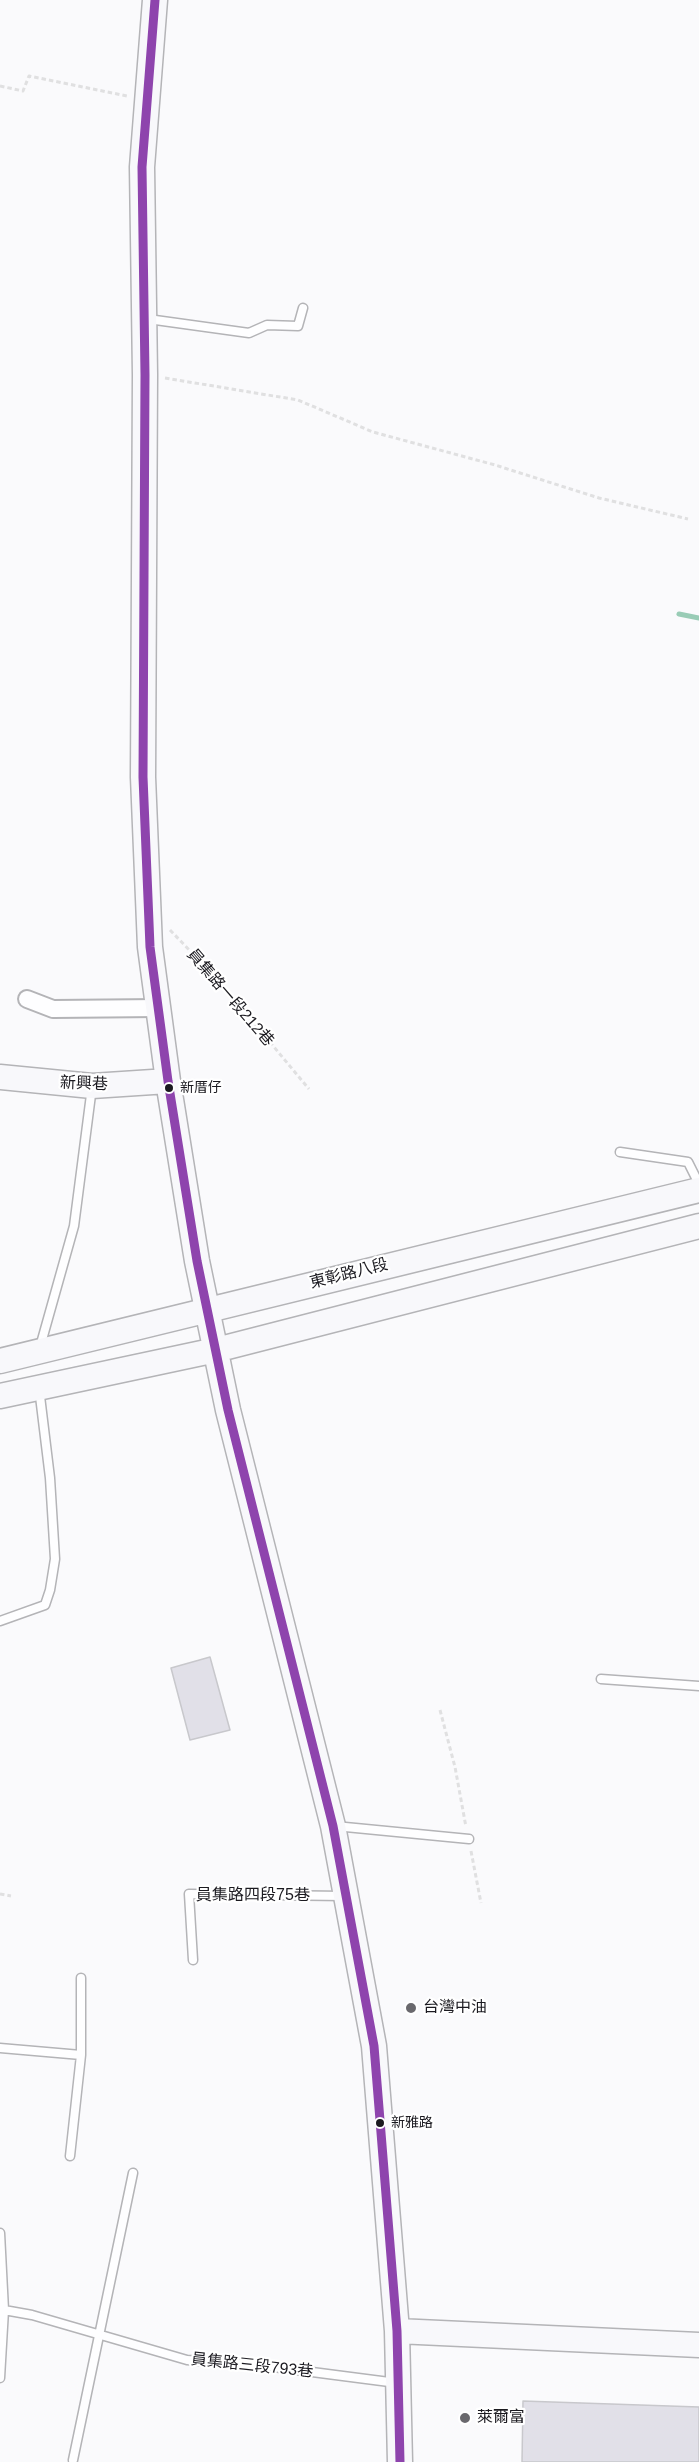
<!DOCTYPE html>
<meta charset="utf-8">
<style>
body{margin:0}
canvas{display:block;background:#fafafc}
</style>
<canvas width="699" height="2462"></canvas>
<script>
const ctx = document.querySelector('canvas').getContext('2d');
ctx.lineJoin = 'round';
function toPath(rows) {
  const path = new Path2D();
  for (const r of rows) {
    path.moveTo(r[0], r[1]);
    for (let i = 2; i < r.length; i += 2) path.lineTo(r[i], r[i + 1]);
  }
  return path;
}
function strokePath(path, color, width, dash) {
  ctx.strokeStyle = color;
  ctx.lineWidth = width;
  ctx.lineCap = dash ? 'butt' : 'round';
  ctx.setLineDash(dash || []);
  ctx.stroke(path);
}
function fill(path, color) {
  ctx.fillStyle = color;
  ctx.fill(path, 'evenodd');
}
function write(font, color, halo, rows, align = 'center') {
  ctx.font = font + ' Arial,"Noto Sans TC",sans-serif';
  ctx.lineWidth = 4.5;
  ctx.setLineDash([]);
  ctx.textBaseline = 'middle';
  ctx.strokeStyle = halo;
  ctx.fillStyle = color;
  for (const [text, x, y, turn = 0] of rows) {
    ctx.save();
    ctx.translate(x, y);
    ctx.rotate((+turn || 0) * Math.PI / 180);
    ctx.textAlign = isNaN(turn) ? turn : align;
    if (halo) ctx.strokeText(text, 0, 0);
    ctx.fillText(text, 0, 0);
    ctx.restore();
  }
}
const stream = toPath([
 [679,614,699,618]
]);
const building = toPath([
 [210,1657,230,1730,190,1740,171,1668,210,1657],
 [523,2401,699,2407,699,2462,522,2462,523,2401]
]);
const path = toPath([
 [0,86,23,91,29,76,127,96],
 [165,378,298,400,373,432,495,465,599,498,688,519],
 [170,930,219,981,309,1089],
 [440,1710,455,1767,466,1827],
 [471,1851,481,1903],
 [0,1894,11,1896]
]);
const lane = toPath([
 [148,319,249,333,267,325,298,326,303,308],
 [620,1152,688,1162,699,1184],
 [40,1347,74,1226,92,1087],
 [0,1621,45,1605,50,1590,55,1559,50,1478,39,1388],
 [601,1679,699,1686],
 [335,1826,469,1839],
 [193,1960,189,1894,344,1896],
 [0,2048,81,2055],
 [70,2156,81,2055,81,1978],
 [0,2233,4,2310,0,2378],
 [4,2310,32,2315,187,2360,258,2365,397,2383],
 [73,2460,133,2173]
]);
const street = toPath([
 [27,999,53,1009,159,1008]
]);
const secondary = toPath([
 [155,0,142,167,145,375,143,777,150,947,168,1081,197,1261,228,1410,333,1826,374,2046,397,2331,400,2462],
 [0,1077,92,1086,168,1081],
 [0,1361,699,1190],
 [0,1396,216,1350,699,1226],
 [397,2331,699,2345]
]);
const bus1 = toPath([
 [155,0,142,167,145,375,143,777,150,947,168,1081,197,1261,228,1410,333,1826,374,2046,397,2331,400,2462]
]);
const markers = [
 [169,1088,5,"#1b1a20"],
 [411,2008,6,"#69686d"],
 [380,2123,5,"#1b1a20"],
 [465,2418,6,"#69686d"]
];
const busNames = [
 ["新厝仔",180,1088],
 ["新雅路",391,2123]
];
const streetNames = [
 ["員集路一段212巷",230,998,49],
 ["新興巷",84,1084,2],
 ["東彰路八段",349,1274,-14],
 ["員集路四段75巷",253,1896],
 ["員集路三段793巷",252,2366,6]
];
const poiNames = [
 ["台灣中油",423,2008],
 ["萊爾富",477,2418]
];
strokePath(stream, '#99ccb6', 5);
fill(building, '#e1e0e8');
strokePath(building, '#c8c8cc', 1.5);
strokePath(lane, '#b4b4b7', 11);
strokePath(street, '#b4b4b7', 20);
strokePath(secondary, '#b4b4b7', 27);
strokePath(path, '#e0e0e1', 3, [4.5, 3]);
strokePath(lane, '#fefeff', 8);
strokePath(street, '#fefeff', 16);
strokePath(secondary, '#f8f8fb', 24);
strokePath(bus1, '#8e44ad', 9);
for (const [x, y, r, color] of markers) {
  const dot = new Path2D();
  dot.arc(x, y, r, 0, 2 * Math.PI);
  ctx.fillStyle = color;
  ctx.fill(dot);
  strokePath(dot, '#fff', 2);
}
write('14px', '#1b1a20', '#fff', busNames, 'left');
write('16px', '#1b1a20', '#fff', streetNames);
write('16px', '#1b1a20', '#fff', poiNames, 'left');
</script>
